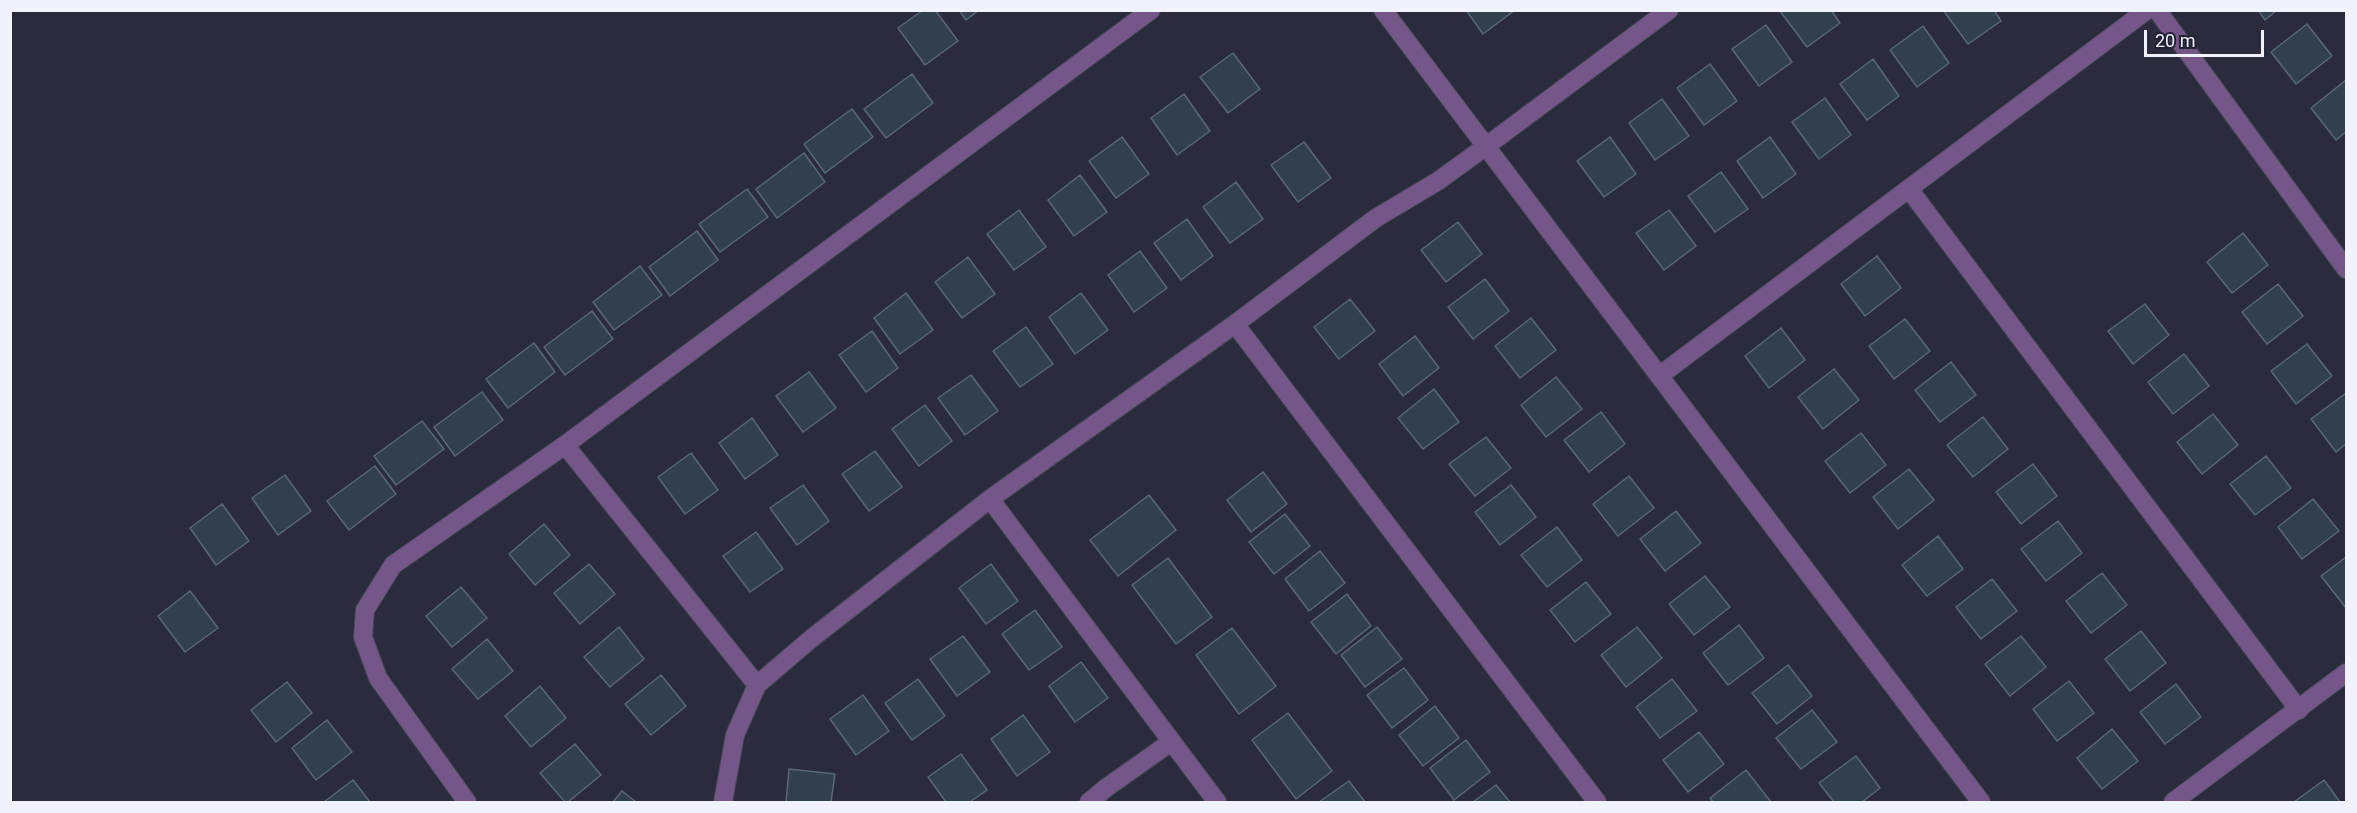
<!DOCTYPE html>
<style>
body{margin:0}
#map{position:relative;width:2357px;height:813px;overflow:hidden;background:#2a2b3c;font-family:Roboto,sans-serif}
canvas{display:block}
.frame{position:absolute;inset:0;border:12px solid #f0f2fd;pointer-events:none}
.scale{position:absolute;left:2144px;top:30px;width:120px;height:27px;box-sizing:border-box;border:3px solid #f0f2fd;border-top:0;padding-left:8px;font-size:18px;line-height:21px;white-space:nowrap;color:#f0f2fd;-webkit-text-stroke:4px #202132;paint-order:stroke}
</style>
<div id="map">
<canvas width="2357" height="813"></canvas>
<div class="frame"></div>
<div class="scale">20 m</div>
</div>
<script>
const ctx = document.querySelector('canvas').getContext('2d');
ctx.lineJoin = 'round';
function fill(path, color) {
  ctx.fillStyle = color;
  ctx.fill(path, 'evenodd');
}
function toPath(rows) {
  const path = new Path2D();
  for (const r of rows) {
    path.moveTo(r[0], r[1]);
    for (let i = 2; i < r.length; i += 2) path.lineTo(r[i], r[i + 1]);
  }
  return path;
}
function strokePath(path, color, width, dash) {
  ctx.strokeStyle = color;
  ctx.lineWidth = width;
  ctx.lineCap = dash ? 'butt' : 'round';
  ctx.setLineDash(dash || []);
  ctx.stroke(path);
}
const building = toPath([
 [923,10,935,10,958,41,925,65,898,28,923,10],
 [959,10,979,10,966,20,959,10],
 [1466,10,1515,10,1483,34,1466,10],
 [1831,10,1840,23,1807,47,1780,11,1831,10],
 [1943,10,1994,10,2001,21,1968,44,1943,10],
 [2258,10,2277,10,2265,20,2258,10],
 [2307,24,2332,56,2296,84,2271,52,2307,24],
 [1766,25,1792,62,1759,86,1732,49,1766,25],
 [1923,26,1949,63,1917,87,1890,50,1923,26],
 [1233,53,1260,89,1228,113,1200,77,1233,53],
 [1873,59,1899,96,1867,120,1840,84,1873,59],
 [1710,64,1737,101,1704,125,1677,88,1710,64],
 [912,74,933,103,886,138,864,109,912,74],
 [2346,80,2346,132,2336,140,2311,108,2346,80],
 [1184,94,1210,131,1177,155,1151,118,1184,94],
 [1825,98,1851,135,1819,159,1792,122,1825,98],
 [1662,99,1689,136,1655,160,1629,123,1662,99],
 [852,109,873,137,825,173,804,144,852,109],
 [1122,137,1149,174,1116,198,1089,161,1122,137],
 [1610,137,1636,174,1604,197,1577,161,1610,137],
 [1770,137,1796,174,1763,198,1737,161,1770,137],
 [1304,142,1331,178,1298,202,1271,165,1304,142],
 [804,153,825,182,777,218,756,189,804,153],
 [1721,172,1748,209,1715,232,1688,196,1721,172],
 [1080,175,1107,212,1074,236,1048,200,1080,175],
 [1236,182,1263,219,1230,243,1203,207,1236,182],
 [747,189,768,217,720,252,699,224,747,189],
 [1019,210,1046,247,1014,270,987,234,1019,210],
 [1669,210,1696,246,1664,270,1636,233,1669,210],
 [1187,219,1213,256,1181,280,1154,243,1187,219],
 [1458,222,1482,254,1446,282,1421,250,1458,222],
 [697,231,718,260,670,296,649,267,697,231],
 [2243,233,2268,265,2232,293,2207,262,2243,233],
 [1140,251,1167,288,1134,312,1108,275,1140,251],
 [1877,256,1901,288,1865,316,1841,284,1877,256],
 [968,257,995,294,962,318,935,282,968,257],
 [640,266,662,295,614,330,593,302,640,266],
 [1485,279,1509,311,1473,339,1448,307,1485,279],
 [2278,284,2303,316,2267,344,2242,312,2278,284],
 [906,293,933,330,900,354,874,318,906,293],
 [1081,293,1108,330,1075,354,1049,317,1081,293],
 [1350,299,1375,331,1339,359,1314,327,1350,299],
 [2145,304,2169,335,2133,364,2108,331,2145,304],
 [592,311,613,339,565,375,544,347,592,311],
 [1531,318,1556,350,1520,378,1495,346,1531,318],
 [1905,319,1930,351,1894,379,1869,346,1905,319],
 [1026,327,1053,364,1020,387,993,351,1026,327],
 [1781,328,1805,360,1769,388,1745,356,1781,328],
 [872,331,898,368,866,392,839,355,872,331],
 [1415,336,1439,368,1403,396,1379,364,1415,336],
 [534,343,555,372,508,408,486,379,534,343],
 [2307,344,2332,376,2296,404,2271,371,2307,344],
 [2184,354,2209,386,2173,414,2148,382,2184,354],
 [1951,362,1976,395,1940,422,1915,390,1951,362],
 [1834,369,1859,400,1823,429,1798,397,1834,369],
 [809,372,836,408,803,432,776,396,809,372],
 [971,375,998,411,965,435,938,398,971,375],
 [1556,377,1582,409,1546,437,1521,405,1556,377],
 [1434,389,1459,422,1423,449,1398,418,1434,389],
 [482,392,503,420,455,456,434,427,482,392],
 [2346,393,2346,444,2336,452,2311,419,2346,393],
 [925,405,952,441,919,466,892,429,925,405],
 [1601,412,1625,444,1589,472,1564,440,1601,412],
 [2213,414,2238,445,2202,474,2177,442,2213,414],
 [1983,417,2008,449,1973,477,1947,445,1983,417],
 [752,418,778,455,745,479,719,443,752,418],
 [422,421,444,449,396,485,374,456,422,421],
 [1861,433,1886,465,1850,493,1825,461,1861,433],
 [1486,437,1511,468,1475,496,1449,464,1486,437],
 [875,451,902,487,869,511,842,474,875,451],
 [691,453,718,490,685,514,658,477,691,453],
 [2266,456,2291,488,2255,515,2230,484,2266,456],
 [2033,464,2057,496,2021,524,1996,492,2033,464],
 [375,466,396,494,349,530,327,501,375,466],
 [1909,469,1934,500,1898,529,1873,497,1909,469],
 [1263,472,1287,504,1251,532,1227,500,1263,472],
 [285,475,311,511,278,535,252,498,285,475],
 [1629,476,1654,508,1618,536,1593,504,1629,476],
 [803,485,829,521,797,545,770,508,803,485],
 [1511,485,1536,517,1500,545,1475,512,1511,485],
 [1149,495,1176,530,1118,576,1090,540,1149,495],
 [2313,499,2339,531,2302,559,2278,527,2313,499],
 [222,504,249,541,216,565,190,528,222,504],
 [1676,511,1701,543,1665,571,1640,539,1676,511],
 [1285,514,1310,546,1274,574,1249,542,1285,514],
 [2058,521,2082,553,2046,581,2021,549,2058,521],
 [544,524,570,555,535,585,509,554,544,524],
 [1557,527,1582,560,1547,587,1521,555,1557,527],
 [756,532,783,569,750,592,723,556,756,532],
 [1938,536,1963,569,1927,596,1902,565,1938,536],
 [1320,551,1345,583,1309,611,1285,579,1320,551],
 [2346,557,2346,608,2321,576,2346,557],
 [1168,558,1212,617,1176,644,1132,585,1168,558],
 [589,564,615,594,580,624,554,593,589,564],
 [991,564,1018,601,986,624,959,588,991,564],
 [2102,573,2127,605,2091,633,2066,601,2102,573],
 [1705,576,1730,607,1694,635,1669,604,1705,576],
 [1992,579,2017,611,1981,639,1956,607,1992,579],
 [1586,582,1611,614,1575,642,1550,610,1586,582],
 [461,587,487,618,452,647,426,616,461,587],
 [190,591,218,628,185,652,158,616,190,591],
 [1347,594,1371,626,1336,654,1311,622,1347,594],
 [1035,610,1062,647,1029,670,1002,634,1035,610],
 [1739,625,1764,658,1728,685,1703,653,1739,625],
 [619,627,644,659,610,687,584,657,619,627],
 [1377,627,1402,659,1365,687,1341,655,1377,627],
 [1637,627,1662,658,1626,687,1601,655,1637,627],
 [1232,628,1276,686,1239,714,1196,655,1232,628],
 [2141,631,2166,663,2130,691,2105,659,2141,631],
 [963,636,990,672,957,696,930,659,963,636],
 [2021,636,2046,667,2010,696,1985,664,2021,636],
 [487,639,513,671,478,699,452,669,487,639],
 [1081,662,1108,698,1075,722,1049,686,1081,662],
 [1788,665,1812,696,1777,724,1752,693,1788,665],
 [1404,668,1428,700,1392,728,1367,695,1404,668],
 [661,675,686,706,651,735,625,704,661,675],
 [918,679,945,716,912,740,885,703,918,679],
 [1672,679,1697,711,1660,738,1636,707,1672,679],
 [2069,681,2094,713,2057,741,2033,709,2069,681],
 [287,682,312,713,276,742,251,710,287,682],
 [2176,684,2201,717,2165,744,2140,712,2176,684],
 [540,686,566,718,531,747,505,716,540,686],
 [863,695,889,731,856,755,830,719,863,695],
 [1435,706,1459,738,1423,766,1399,735,1435,706],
 [1812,710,1837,742,1801,769,1776,738,1812,710],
 [1288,713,1332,771,1296,799,1252,740,1288,713],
 [1023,715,1050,752,1017,776,991,739,1023,715],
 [327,720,352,752,316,780,292,748,327,720],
 [2112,729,2138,761,2102,789,2077,758,2112,729],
 [1699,732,1724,764,1688,792,1663,760,1699,732],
 [1466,740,1490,772,1454,800,1430,768,1466,740],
 [575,744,601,775,568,802,565,802,540,773,575,744],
 [961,754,987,790,970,802,946,802,928,777,961,754],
 [1856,756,1880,788,1862,802,1834,802,1819,783,1856,756],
 [789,769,835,774,831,802,786,802,789,769],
 [1746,770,1771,802,1713,802,1710,798,1746,770],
 [353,780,370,802,324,802,353,780],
 [2324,780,2340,802,2294,802,2324,780],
 [1349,781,1365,802,1319,802,1349,781],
 [1496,785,1510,802,1473,802,1496,785],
 [622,791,636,802,613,802,622,791]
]);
const minor = toPath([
 [1383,10,1981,802],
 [2157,10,2346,269],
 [1909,189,2299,710],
 [1235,324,1597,802],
 [1659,376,2147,10],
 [565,445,757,685],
 [990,499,1217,802],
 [467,802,378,678,363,637,365,610,393,565,565,445,1151,10],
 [723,802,735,735,757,685,812,638,990,499,1235,324,1376,218,1438,181,1485,147,1669,10],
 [1089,802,1106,788,1171,742],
 [2173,802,2346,673]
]);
fill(building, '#32404e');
strokePath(building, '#596877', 1.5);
strokePath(minor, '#464757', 20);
strokePath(minor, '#745788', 18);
</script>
